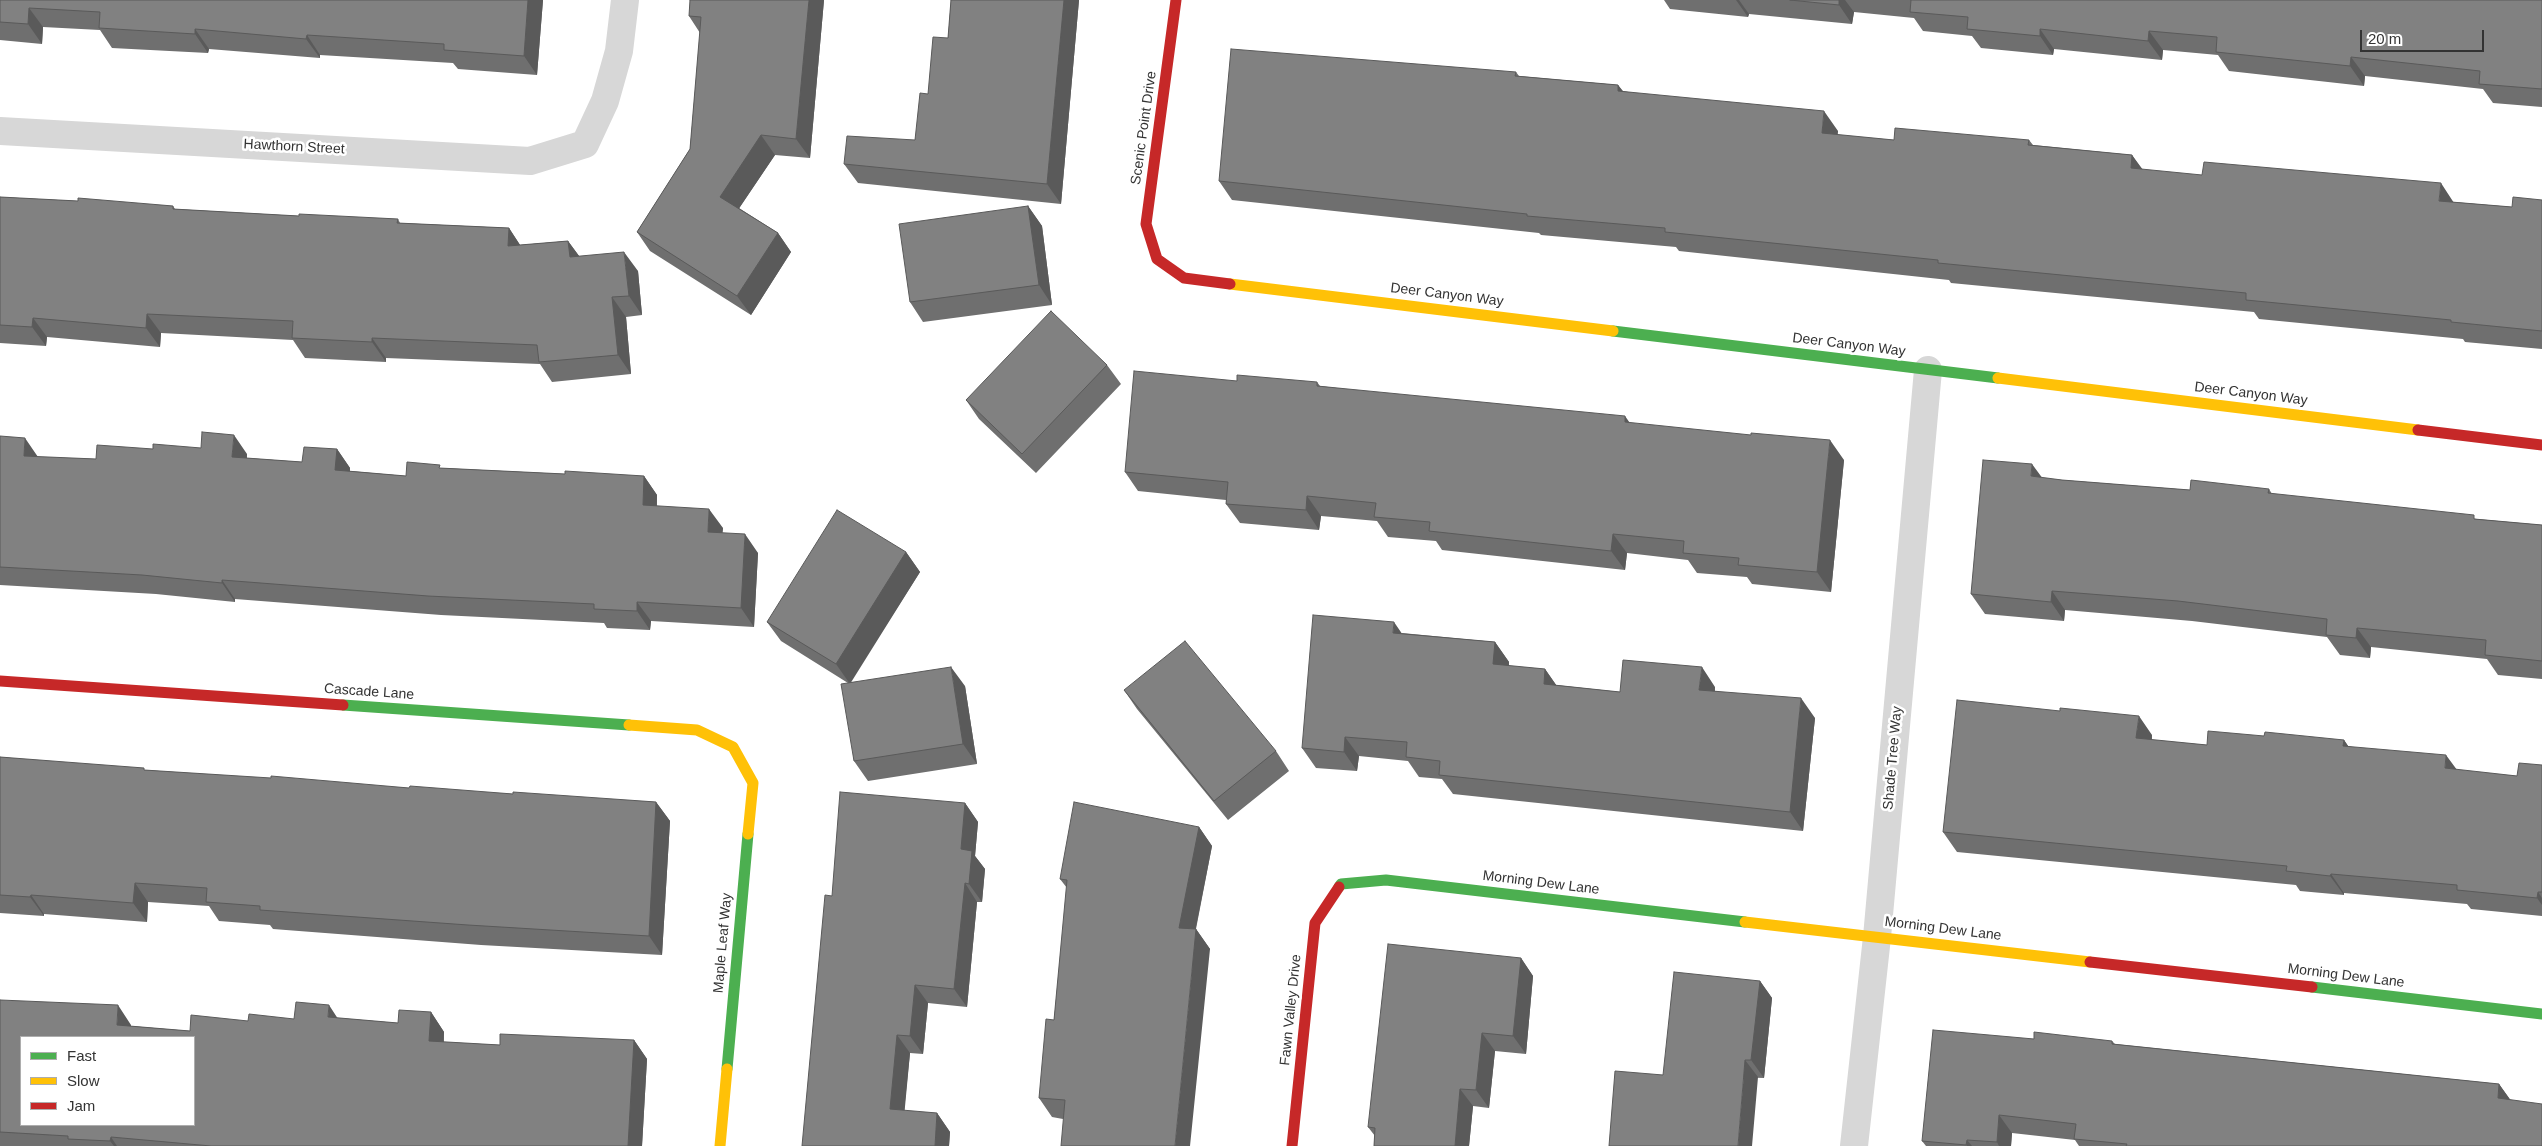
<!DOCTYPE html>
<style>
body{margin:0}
#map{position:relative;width:2542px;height:1146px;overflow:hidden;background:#fff;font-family:Helvetica,sans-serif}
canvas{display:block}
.legend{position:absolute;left:20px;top:1036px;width:175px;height:90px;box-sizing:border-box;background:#fff;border:1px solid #adadad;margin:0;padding:6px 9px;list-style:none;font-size:15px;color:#333}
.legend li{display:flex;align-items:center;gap:10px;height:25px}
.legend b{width:25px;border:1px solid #adadad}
.scale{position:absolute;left:2360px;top:30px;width:124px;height:22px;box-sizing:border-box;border:2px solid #333;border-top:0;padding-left:6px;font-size:15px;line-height:18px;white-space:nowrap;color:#333;-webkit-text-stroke:4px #fff;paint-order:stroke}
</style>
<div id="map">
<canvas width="2542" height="1146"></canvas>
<ul class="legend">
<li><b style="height:6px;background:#4caf50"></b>Fast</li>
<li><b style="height:6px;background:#ffc107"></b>Slow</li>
<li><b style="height:6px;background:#c62828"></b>Jam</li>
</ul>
<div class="scale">20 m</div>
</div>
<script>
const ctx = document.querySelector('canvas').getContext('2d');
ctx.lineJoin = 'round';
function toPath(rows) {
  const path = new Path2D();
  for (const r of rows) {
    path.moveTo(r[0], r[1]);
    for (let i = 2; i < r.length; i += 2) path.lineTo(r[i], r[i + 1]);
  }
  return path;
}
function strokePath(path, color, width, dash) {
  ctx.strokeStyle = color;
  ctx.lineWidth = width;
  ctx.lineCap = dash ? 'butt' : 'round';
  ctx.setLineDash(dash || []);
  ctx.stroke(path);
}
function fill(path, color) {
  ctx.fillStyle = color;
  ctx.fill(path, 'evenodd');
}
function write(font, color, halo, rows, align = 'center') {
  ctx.font = font + ' Helvetica,sans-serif';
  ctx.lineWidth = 5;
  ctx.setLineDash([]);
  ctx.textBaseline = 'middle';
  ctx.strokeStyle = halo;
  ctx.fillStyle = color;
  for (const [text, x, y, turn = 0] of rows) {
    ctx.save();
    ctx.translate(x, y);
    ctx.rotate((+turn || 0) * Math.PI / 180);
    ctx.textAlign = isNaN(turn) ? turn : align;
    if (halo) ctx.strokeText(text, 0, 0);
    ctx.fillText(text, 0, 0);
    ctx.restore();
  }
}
const street = toPath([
 [0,131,530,161,585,144,605,101,619,51,625,0],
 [1854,1146,1877,937,1928,370]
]);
const fast = toPath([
 [1613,331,1998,378],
 [343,705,629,725],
 [1339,887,1341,884,1386,880,1745,922],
 [2312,987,2542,1014],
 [727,1069,748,834]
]);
const slow = toPath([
 [1230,284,1613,331],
 [1998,378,2418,430],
 [629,725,697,730,733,747,753,783,748,834],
 [1745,922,2090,962],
 [720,1146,727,1069]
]);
const jam = toPath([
 [1176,0,1146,224,1157,259,1184,278,1230,284],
 [2418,430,2542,445],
 [0,681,343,705],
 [2090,962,2312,987],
 [1292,1146,1315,923,1339,887]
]);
const wall = toPath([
 [0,0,543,0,537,75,458,69,453,63,320,55,320,58,209,49,208,53,112,48,100,30,43,27,42,44,0,40],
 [824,0,810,158,775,155,739,208,778,233,791,252,751,315,650,251,637,232,690,149,700,33,689,16],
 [951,0,1079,0,1061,204,858,183,844,164,915,140,928,94,948,38],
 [1664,0,2542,0,2542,107,2493,103,2483,89,2365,76,2364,86,2229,71,2218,55,2163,50,2162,60,2054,49,2053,55,1981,48,1972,36,1923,31,1914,18,1854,12,1852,24,1749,14,1748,17,1670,9],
 [1516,72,1519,76,1618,85,1623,91,1838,131,1837,135,1894,140,2029,140,2033,145,2132,155,2142,170,2454,202,2512,207,2542,200,2542,349,2465,342,2463,339,2259,319,2254,312,1951,283,1949,280,1679,251,1676,247,1541,235,1539,233,1232,200,1219,181],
 [0,197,173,206,175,209,299,216,398,219,400,223,509,228,520,245,568,241,579,256,638,271,642,315,626,317,631,374,552,382,540,364,386,358,386,362,305,358,293,340,161,333,160,347,47,337,46,346,0,343],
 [1028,206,1042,226,1052,305,923,322,910,302],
 [1107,365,1121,384,1036,473,979,419,966,400],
 [1237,381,1317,382,1320,386,1630,423,1844,460,1831,592,1752,584,1747,577,1697,573,1688,560,1627,553,1625,570,1442,550,1436,541,1388,537,1377,521,1321,516,1319,530,1240,523,1226,504,1226,500,1138,491,1125,472],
 [0,436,38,457,96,459,153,449,247,454,247,458,302,462,337,449,350,468,350,471,406,476,442,468,565,474,644,476,657,495,657,506,723,528,722,533,758,553,754,627,651,621,650,630,607,628,604,623,441,615,235,599,235,602,156,594,0,585],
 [2042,478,2062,480,2190,490,2269,489,2272,494,2477,519,2542,525,2542,679,2498,675,2487,659,2371,647,2370,658,2340,655,2327,637,2192,621,2065,610,2064,621,1985,614,1971,594],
 [906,552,920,572,850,682,965,686,977,764,868,781,854,761,848,683,781,641,767,622],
 [1402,633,1495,642,1509,662,1509,666,1545,669,1556,685,1620,692,1715,687,1715,691,1815,718,1803,831,1453,794,1442,779,1419,777,1408,761,1359,756,1357,771,1316,768,1302,748],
 [1124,690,1276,751,1289,771,1228,820,1137,709],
 [2060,711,2152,735,2152,740,2207,745,2264,736,2344,740,2348,746,2456,770,2517,776,2542,765,2542,916,2471,909,2467,904,2344,893,2344,895,2300,891,2296,885,1957,852,1943,832],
 [0,757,145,770,409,788,513,794,656,802,670,821,662,955,481,945,273,929,270,925,219,921,209,906,148,902,147,922,44,914,44,916,0,913],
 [965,803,978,822,975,856,985,869,982,902,977,902,967,1007,928,1003,923,1054,910,1053,904,1111,937,1113,950,1132,949,1146,802,1146],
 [1199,827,1212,846,1196,929,1210,949,1063,1119,1052,1117,1039,1098,1054,1020,1067,888,1060,879],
 [1521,958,1533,976,1526,1054,1495,1051,1489,1108,1473,1106,1469,1146,1374,1146,1375,1136,1368,1127],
 [1760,981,1772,998,1764,1078,1663,1075],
 [0,1000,131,1025,131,1026,190,1031,248,1021,294,1019,338,1018,398,1023,431,1012,444,1032,444,1042,500,1045,634,1040,647,1059,642,1146,0,1146],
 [2034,1039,2112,1041,2115,1044,2499,1084,2542,1146,2079,1146,2075,1140,2012,1133,2011,1146,1926,1146,1922,1141]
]);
const shadedWall = toPath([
 [528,0,543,0,537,75,524,56],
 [809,0,824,0,810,158,796,139],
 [1064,0,1079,0,1061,204,1047,184],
 [1736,0,1739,0,1749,14,1748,17],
 [1839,0,1845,0,1854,12,1852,24,1839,5],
 [29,8,43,27,42,44,28,24],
 [195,29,209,49,208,53,195,34],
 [2040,29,2054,49,2053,55,2040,36],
 [2149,31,2163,50,2162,60,2148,41],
 [307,35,320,55,320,58,306,39],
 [2351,57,2365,76,2364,86,2350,66],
 [1618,85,1632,104,1618,91],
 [1824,111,1838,131,1836,153,1822,133],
 [761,135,775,155,734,216,720,197],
 [2132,155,2146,174,2131,168],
 [2441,183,2454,203,2439,201],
 [1028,206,1042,226,1052,305,1039,285],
 [509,228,522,248,508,246],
 [778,233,791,252,751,315,737,296],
 [568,241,582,260,570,257],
 [624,252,638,271,642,315,629,296],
 [612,297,626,317,631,374,618,355],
 [147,314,161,333,160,347,146,328],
 [33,318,47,337,46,346,32,327],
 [372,338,386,358,386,362,372,342],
 [1625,416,1639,436,1625,422],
 [234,435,247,454,245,476,232,457],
 [25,438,38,457,24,456],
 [1830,440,1844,460,1831,592,1817,572],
 [337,449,350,468,348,489,335,470],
 [2032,464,2046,483,2031,476],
 [644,476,657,495,656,524,643,505],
 [1307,496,1321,516,1319,530,1306,510],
 [709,509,723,528,721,551,708,532],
 [745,534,758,553,754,627,741,608],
 [1613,534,1627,553,1625,570,1611,551],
 [906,552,920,572,850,684,836,664],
 [222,580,235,599,235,602,222,583],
 [2052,591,2065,610,2064,621,2051,602],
 [637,602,651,621,650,630,637,611],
 [1394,622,1407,641,1393,633],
 [2357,628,2371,647,2370,658,2356,638],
 [1495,642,1509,662,1507,684,1493,664],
 [951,667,965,686,977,764,963,744],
 [1702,667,1715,687,1713,709,1699,690],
 [1545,669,1559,689,1544,684],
 [1801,698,1815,718,1803,831,1790,812],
 [2139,716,2152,735,2150,757,2136,738],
 [1345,737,1359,756,1357,771,1344,752],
 [2344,740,2357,759,2343,746],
 [2446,755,2460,774,2445,768],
 [656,802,670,821,662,955,649,936],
 [965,803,978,822,975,856,985,869,982,902,969,884,961,849],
 [1199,827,1212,846,1192,947,1179,928],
 [2331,874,2344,893,2344,895,2330,876],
 [135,883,148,902,147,922,133,903],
 [965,883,977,902,967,1007,954,989],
 [2538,892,2542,898,2542,905,2537,898],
 [31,895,44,914,44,916,30,897],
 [1196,929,1210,949,1190,1146,1175,1146],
 [1521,958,1533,976,1526,1054,1513,1036],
 [1760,981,1772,998,1764,1078,1751,1060],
 [915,985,928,1003,923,1054,910,1036],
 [118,1005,131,1025,131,1037,117,1025],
 [329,1005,342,1025,328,1017],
 [431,1012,444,1032,442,1061,429,1041],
 [1482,1033,1495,1051,1489,1108,1476,1090],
 [897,1035,910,1053,903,1128,890,1109],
 [634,1040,647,1059,642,1146,628,1146],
 [1745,1060,1758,1077,1752,1146,1738,1146],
 [2499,1084,2512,1102,2498,1098],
 [1460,1089,1473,1106,1469,1146,1455,1146],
 [937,1113,950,1132,949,1146,935,1146],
 [1999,1115,2012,1133,2011,1146,1999,1146,1997,1142],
 [111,1137,117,1146,114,1146,110,1141],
 [1967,1140,1972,1146,1967,1146,1966,1145]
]);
const building = toPath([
 [0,0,528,0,524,56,444,50,444,44,307,35,306,39,195,29,195,34,99,28,100,12,29,8,28,24,0,22,0,0],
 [690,0,809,0,796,139,761,135,720,197,778,233,737,296,637,232,690,149,701,17,689,16,690,0],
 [951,0,1064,0,1047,184,844,164,847,136,915,140,920,93,928,94,933,37,948,38,951,0],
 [1790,0,1839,0,1839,5,1790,0],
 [1911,0,2542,0,2542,89,2479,84,2480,71,2351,57,2350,66,2216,52,2217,37,2149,31,2148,41,2040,29,2040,36,1967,29,1968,17,1910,12,1911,0],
 [1231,49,1516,72,1515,76,1618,85,1618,91,1824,111,1822,133,1894,140,1895,128,2029,140,2028,145,2132,155,2131,168,2202,175,2204,162,2441,183,2439,201,2512,207,2513,197,2542,200,2542,331,2451,322,2451,320,2246,300,2246,293,1938,263,1938,260,1665,232,1665,228,1527,216,1527,214,1219,181,1231,49],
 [0,197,78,201,78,198,173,206,173,209,299,216,299,214,398,219,397,223,509,228,508,246,568,241,570,257,624,252,629,296,612,297,618,355,539,362,537,345,372,338,372,342,292,338,293,321,147,314,146,328,33,318,32,327,0,325,0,197],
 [1028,206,1039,285,910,302,899,224,1028,206],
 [1051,311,1107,365,1022,454,966,400,1051,311],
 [1134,371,1237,381,1237,375,1317,382,1317,386,1625,416,1625,422,1751,435,1751,433,1830,440,1817,572,1738,565,1739,558,1683,553,1684,541,1613,534,1611,551,1429,531,1430,522,1374,517,1376,503,1307,496,1306,510,1226,504,1228,482,1125,472,1134,371],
 [202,432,234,435,232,457,302,462,304,447,337,449,335,470,406,476,407,462,440,465,439,468,565,474,565,471,644,476,643,505,709,509,708,532,745,534,741,608,637,602,637,611,594,609,594,604,428,596,222,580,222,583,142,575,0,567,0,436,25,438,24,456,96,459,97,445,153,449,153,444,201,448,202,432],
 [1983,460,2032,464,2031,476,2062,480,2190,490,2191,480,2269,489,2268,493,2474,515,2474,519,2542,525,2542,661,2485,655,2486,640,2357,628,2356,638,2326,635,2327,619,2178,601,2052,591,2051,602,1971,594,1983,460],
 [837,510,906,552,836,664,767,622,837,510],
 [1313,615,1394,622,1393,633,1495,642,1493,664,1545,669,1544,684,1620,692,1623,660,1702,667,1699,690,1801,698,1790,812,1439,775,1440,761,1406,757,1407,742,1345,737,1344,752,1302,748,1313,615],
 [1185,641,1276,751,1214,801,1124,690,1185,641],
 [951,667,963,744,854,761,841,684,951,667],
 [1957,700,2060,711,2060,708,2139,716,2136,738,2207,745,2208,731,2264,736,2265,732,2344,740,2343,746,2446,755,2445,768,2517,776,2519,763,2542,765,2542,892,2538,892,2537,898,2457,890,2457,885,2331,874,2330,876,2286,871,2287,866,1943,832,1957,700],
 [0,757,144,768,144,770,271,778,271,776,409,788,410,786,513,794,513,792,656,802,649,936,468,925,260,910,260,906,206,902,207,888,135,883,133,903,31,895,30,897,0,895,0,757],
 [840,792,965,803,961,849,972,851,969,884,965,883,954,989,915,985,910,1036,897,1035,890,1109,937,1113,935,1146,802,1146,825,895,832,896,840,792],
 [1074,802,1199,827,1179,928,1196,929,1175,1146,1061,1146,1065,1100,1039,1098,1046,1019,1054,1020,1067,880,1060,879,1074,802],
 [1388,944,1521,958,1513,1036,1482,1033,1476,1090,1460,1089,1455,1146,1374,1146,1375,1128,1368,1127,1388,944],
 [1674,972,1760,981,1751,1060,1745,1060,1738,1146,1609,1146,1615,1071,1663,1075,1674,972],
 [0,1000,118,1005,117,1025,190,1031,191,1015,248,1021,249,1014,294,1019,296,1002,329,1005,328,1017,398,1023,399,1010,431,1012,429,1041,500,1045,500,1034,634,1040,628,1146,211,1146,111,1137,110,1141,68,1139,68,1136,0,1132,0,1000],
 [21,1037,194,1037,194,1125,21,1125,21,1037],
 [1933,1030,2034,1039,2034,1032,2112,1041,2112,1044,2499,1084,2498,1098,2542,1104,2542,1146,2126,1146,2127,1144,2074,1139,2076,1124,1999,1115,1997,1142,1967,1140,1966,1145,1922,1141,1933,1030]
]);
const streetNames = [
 ["Scenic Point Drive",1144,128,-82],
 ["Hawthorn Street",294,147,3],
 ["Deer Canyon Way",1447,295,7],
 ["Deer Canyon Way",1849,345,7],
 ["Deer Canyon Way",2251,394,7],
 ["Cascade Lane",369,692,4],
 ["Shade Tree Way",1893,758,-85],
 ["Morning Dew Lane",1541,883,7],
 ["Morning Dew Lane",1943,929,7],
 ["Maple Leaf Way",723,943,-85],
 ["Morning Dew Lane",2346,976,7],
 ["Fawn Valley Drive",1291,1010,-84]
];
strokePath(street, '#d7d7d7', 28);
strokePath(fast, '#4caf50', 11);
strokePath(slow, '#ffc107', 11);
strokePath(jam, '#c62828', 11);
fill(wall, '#6f6f6f');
fill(shadedWall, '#5a5a5a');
fill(building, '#818181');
strokePath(building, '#5a5a5a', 1);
write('14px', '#333', '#fff', streetNames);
</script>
